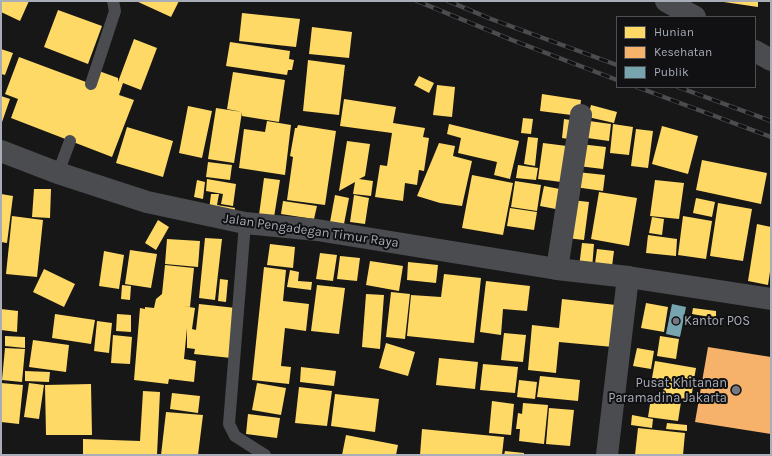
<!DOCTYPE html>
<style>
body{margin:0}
#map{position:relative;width:772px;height:456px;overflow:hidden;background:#171717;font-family:Karla,sans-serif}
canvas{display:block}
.frame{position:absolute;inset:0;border:2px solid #a8adb8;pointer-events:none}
.legend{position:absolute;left:616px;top:16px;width:140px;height:72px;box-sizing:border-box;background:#111113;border:1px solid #4d4f55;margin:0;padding:5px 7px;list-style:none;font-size:12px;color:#a8adb8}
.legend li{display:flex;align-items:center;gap:8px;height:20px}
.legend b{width:20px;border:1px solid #4d4f55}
</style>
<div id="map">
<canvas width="772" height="456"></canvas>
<div class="frame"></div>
<ul class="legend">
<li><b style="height:11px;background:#ffd966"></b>Hunian</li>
<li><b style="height:11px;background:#f6b26b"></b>Kesehatan</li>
<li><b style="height:11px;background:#76a5af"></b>Publik</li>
</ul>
</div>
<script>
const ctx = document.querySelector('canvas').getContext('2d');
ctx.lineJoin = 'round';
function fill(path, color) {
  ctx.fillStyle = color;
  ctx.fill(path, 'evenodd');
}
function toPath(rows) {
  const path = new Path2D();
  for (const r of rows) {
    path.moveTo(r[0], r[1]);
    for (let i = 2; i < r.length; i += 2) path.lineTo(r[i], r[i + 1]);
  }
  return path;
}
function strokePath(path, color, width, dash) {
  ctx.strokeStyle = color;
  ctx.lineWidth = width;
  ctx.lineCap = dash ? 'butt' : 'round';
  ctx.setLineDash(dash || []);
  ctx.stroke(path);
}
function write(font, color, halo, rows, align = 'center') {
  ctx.font = font + ' Karla,sans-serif';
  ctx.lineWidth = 4;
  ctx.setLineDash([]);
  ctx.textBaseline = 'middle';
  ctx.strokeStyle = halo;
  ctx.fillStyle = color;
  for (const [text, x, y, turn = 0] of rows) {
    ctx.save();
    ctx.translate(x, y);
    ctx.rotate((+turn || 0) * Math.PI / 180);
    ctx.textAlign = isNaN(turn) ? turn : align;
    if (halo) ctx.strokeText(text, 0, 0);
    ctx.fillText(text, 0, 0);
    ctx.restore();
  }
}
const homes = toPath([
 [1,1,29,1,20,21,1,12],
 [136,1,179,1,171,17],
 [717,1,758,1,758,7],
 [58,10,102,26,88,64,44,47],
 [242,13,300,19,296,47,239,41],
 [312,27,352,32,349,58,309,54],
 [134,39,157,48,141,90,123,83,119,95,134,100,112,157,11,118,18,99,5,94,19,57,94,85,99,71,118,78,118,82],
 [230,42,290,51,289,59,294,60,292,70,288,70,287,75,226,66],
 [1,49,13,53,5,75,1,74],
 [308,60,345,65,339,115,303,111],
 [233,72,285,80,279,122,242,116,242,112,227,109],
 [419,76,434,83,429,93,414,85],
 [437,85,455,87,452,117,433,115],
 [542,94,581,100,579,116,540,111],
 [1,96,10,99,1,125],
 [344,99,396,107,393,123,425,128,423,137,429,138,424,171,419,170,417,185,405,183,403,201,375,197,380,165,387,166,392,133,340,126],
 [591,105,617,112,614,123,588,117],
 [188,106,212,111,202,158,179,153],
 [216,108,242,112,234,163,208,159],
 [523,118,533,119,531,134,521,133],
 [564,119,577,121,575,140,562,138],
 [582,120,611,124,609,141,580,137],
 [267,121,291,125,285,175,239,168,244,129,265,132],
 [449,124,519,141,510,179,494,175,497,162,458,153,461,138,447,134],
 [613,124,633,127,629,155,610,153],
 [298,125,336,131,325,205,287,200,293,157,290,156,295,128,297,128],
 [662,126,698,136,688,174,652,164],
 [127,127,173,141,163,177,116,163],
 [636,129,653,131,648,168,631,166],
 [528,137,538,138,535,166,524,164],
 [347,141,370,144,365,176,359,179,373,181,371,196,353,194,355,182,339,191],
 [439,143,455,146,453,156,472,161,462,206,440,203,417,196],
 [543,143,575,147,569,183,538,179],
 [580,144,606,147,603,169,578,166],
 [702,160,767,173,761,204,696,190],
 [208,162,232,165,230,180,206,177],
 [518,165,538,168,536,180,516,178],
 [577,172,605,175,603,191,575,187],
 [472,175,513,183,503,235,462,228],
 [264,178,280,180,274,217,259,215],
 [207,179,236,184,233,206,221,204,223,194,206,191],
 [197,180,205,182,203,199,194,197],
 [655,180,684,183,679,219,650,216],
 [515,181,541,185,537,211,511,207],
 [544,186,565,190,561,210,540,206],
 [34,189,51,189,50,218,32,217],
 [599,192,637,198,629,246,591,239],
 [1,194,13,196,7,243,1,242],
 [211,194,219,194,217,205,235,208,234,214,209,210],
 [335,195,349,198,344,224,330,222],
 [354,195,369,198,365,224,350,222],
 [696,198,715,202,712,217,693,213],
 [572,200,589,202,584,240,567,238],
 [283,201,317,206,314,219,281,214],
 [718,203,752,209,743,261,710,256],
 [510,208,537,212,534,230,507,226],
 [12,216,43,220,37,277,6,274],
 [683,216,712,221,706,259,678,255],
 [652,217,664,219,662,235,649,233],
 [158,220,169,227,156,250,145,243],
 [757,224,771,227,771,265,768,285,748,281],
 [648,235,677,239,676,256,646,253],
 [205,238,222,239,215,300,199,298],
 [167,239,200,241,198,267,165,264],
 [582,243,594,244,592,269,579,267],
 [270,244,295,247,293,268,267,265],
 [597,249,614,251,611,274,594,271],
 [130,250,157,254,151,288,125,284],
 [104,251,124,255,119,289,99,286],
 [320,253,337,255,333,281,316,279],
 [340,256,360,258,357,281,337,279],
 [370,261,403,266,399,291,366,285],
 [408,262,438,265,436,283,407,280],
 [165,265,194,268,190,307,183,306,195,308,192,329,196,330,199,304,236,308,231,358,194,354,195,349,187,348,187,328,184,359,196,361,194,382,169,379,168,384,134,380,140,308,145,309,145,307,154,308,156,299,162,294],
 [264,267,286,270,283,301,309,304,306,331,285,328,281,366,291,367,289,384,252,380],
 [44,269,75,284,64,307,33,292],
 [290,270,299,272,298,281,312,282,311,290,287,287],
 [444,274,481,278,474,343,407,336,411,295,441,297],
 [220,279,228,280,226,302,218,301],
 [486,281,530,286,527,311,503,309,501,335,480,332],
 [122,285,131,286,130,300,121,299],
 [317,285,345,288,339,334,311,331],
 [391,292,410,294,405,339,386,337],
 [366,294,384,295,380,349,362,347],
 [562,299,616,305,613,347,559,342,556,373,528,370,532,325,559,328],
 [646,303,668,307,664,332,641,328],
 [693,308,716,311,716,318,692,314],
 [1,309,18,311,17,332,1,330],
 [55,314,95,320,91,344,52,338],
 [117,314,131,315,131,332,116,331],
 [97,321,112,323,109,353,94,351],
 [504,333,526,335,523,362,501,360],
 [113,335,132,337,130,364,111,363],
 [5,336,25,337,25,348,5,346],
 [660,336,679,339,676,359,657,356],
 [33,340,69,345,66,372,29,367],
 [386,343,415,352,408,376,379,368],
 [5,348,25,349,22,382,2,380],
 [637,348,654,351,651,369,633,366],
 [439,358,478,362,475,389,436,385],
 [655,361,696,368,693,385,652,378],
 [483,364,518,367,515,393,480,390],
 [301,367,336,371,334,386,300,382],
 [25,371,50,372,49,382,25,381],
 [540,376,580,380,578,401,537,397],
 [519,380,537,382,535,399,517,397],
 [664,382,693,386,691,400,663,396],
 [1,383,23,385,19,424,1,422],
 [29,383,44,385,39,419,24,417],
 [257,383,286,388,281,415,252,410],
 [91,384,92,435,46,435,45,385],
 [299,387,332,391,327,426,295,423],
 [143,391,160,392,157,455,83,455,83,439,140,441],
 [172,393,200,396,198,413,170,409],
 [335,394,379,399,375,432,331,426],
 [651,398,681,402,678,421,648,417],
 [492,401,514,404,511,435,489,433],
 [523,403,548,405,544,444,519,441,520,429,516,429,518,413,522,414],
 [549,408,574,410,570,446,546,444],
 [166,412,203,415,198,455,161,455],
 [248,414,280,418,277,438,246,434],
 [632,415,653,419,652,428,631,425],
 [667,423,687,425,687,431,666,429],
 [638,428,685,433,683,455,635,455],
 [422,429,504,437,502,455,420,455],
 [346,435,398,445,396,455,342,455],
 [505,451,524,453,524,455,504,455]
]);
const health = toPath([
 [708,347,771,357,771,434,695,422]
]);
const public = toPath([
 [672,304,686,307,680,337,666,334]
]);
const service = toPath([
 [91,84,115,11,113,1],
 [58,173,70,141],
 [245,223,229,424,235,436,265,455]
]);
const minor = toPath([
 [557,269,581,115],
 [607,455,628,277]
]);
const tertiary = toPath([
 [666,1,695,17],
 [755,51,771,60],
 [1,151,58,173,147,202,245,223,317,230,557,269,628,277,771,299]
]);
const rail = toPath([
 [417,1,512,40,617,80],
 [448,1,491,19,617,65],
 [637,87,771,137],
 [678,87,771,121]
]);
const markers = [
 [676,321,4,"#757880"],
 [736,390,5,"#757880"]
];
const streetNames = [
 ["Jalan Pengadegan Timur Raya",311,231,8]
];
const poiNames = [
 ["Kantor POS",684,321],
 ["Pusat Khitanan",727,383,"right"],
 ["Paramadina Jakarta",727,398,"right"]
];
fill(homes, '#ffd966');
fill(health, '#f6b26b');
fill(public, '#76a5af');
strokePath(service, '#4b4c50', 12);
strokePath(minor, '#4b4c50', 22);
strokePath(tertiary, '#4b4c50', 22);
strokePath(rail, '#4b4c4f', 4.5);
strokePath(rail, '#111113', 3, [9]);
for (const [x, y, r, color] of markers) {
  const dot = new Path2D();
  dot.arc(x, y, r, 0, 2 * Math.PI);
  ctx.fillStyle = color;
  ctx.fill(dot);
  strokePath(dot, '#111113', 1.5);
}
write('13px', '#a8adb8', '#111113', streetNames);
write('13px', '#a8adb8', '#111113', poiNames, 'left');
</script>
